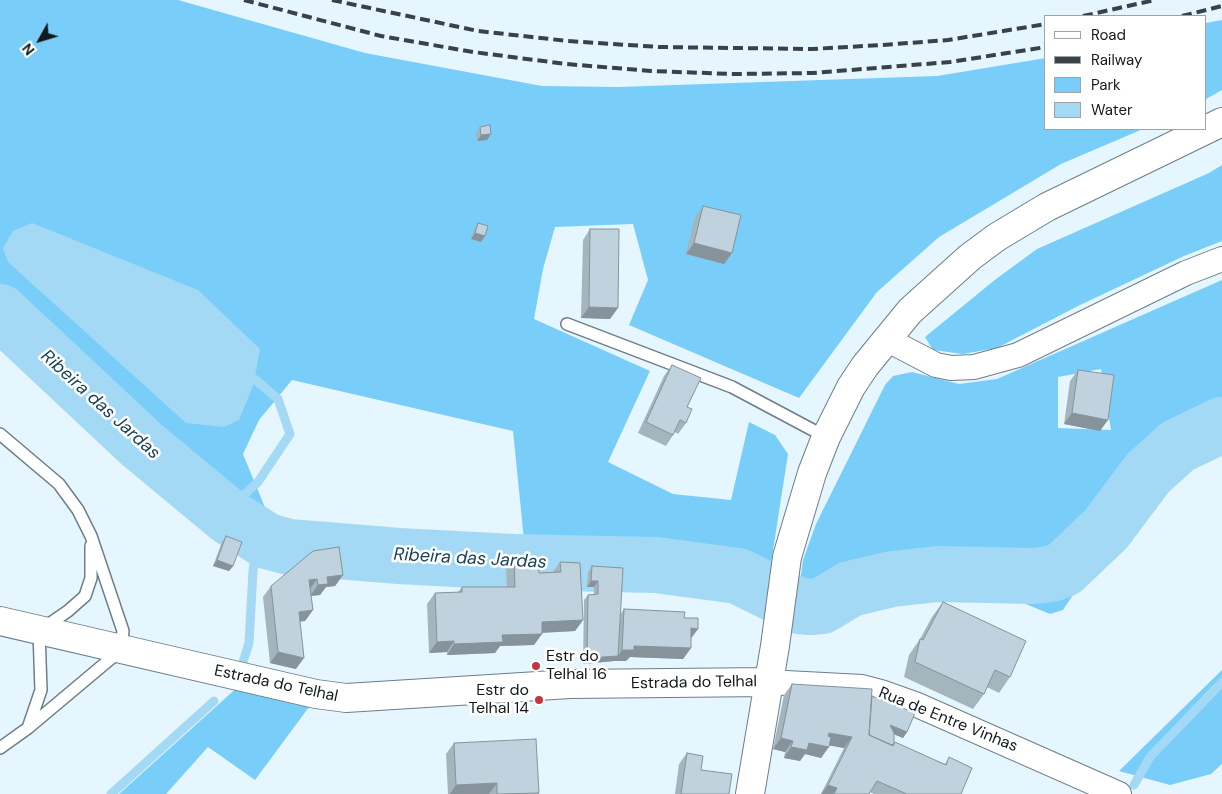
<!DOCTYPE html>
<style>
body{margin:0}
#map{position:relative;width:1222px;height:794px;overflow:hidden;background:#e6f6fe;font-family:"DM Sans",sans-serif}
canvas{display:block}
.legend{position:absolute;left:1044px;top:15px;width:162px;height:115px;box-sizing:border-box;background:#fff;border:1px solid #a0a3a5;margin:0;padding:6px 9px;list-style:none;font-size:15px;color:#12191d}
.legend li{display:flex;align-items:center;gap:10px;height:25px}
.legend b{width:25px;border:1px solid #a0a3a5}
.north{position:absolute;left:15px;top:15px;width:50px;height:50px;-webkit-text-stroke:4px #fff;paint-order:stroke;rotate:231deg;font-size:14px;font-weight:700;line-height:20px;text-align:center;color:#12191d}
.north::after{content:'';display:block;margin:auto;width:18px;height:22px;background:#12191d;clip-path:polygon(50% 0,100% 100%,50% 72%,0 100%)}
</style>
<div id="map">
<canvas width="1222" height="794"></canvas>
<ul class="legend">
<li><b style="height:6px;background:#fff"></b>Road</li>
<li><b style="height:6px;background:#394247"></b>Railway</li>
<li><b style="height:14px;background:#78cef9"></b>Park</li>
<li><b style="height:14px;background:#a4d9f5"></b>Water</li>
</ul>
<div class="north">N</div>
</div>
<script>
const ctx = document.querySelector('canvas').getContext('2d');
ctx.lineJoin = 'round';
function fill(path, color) {
  ctx.fillStyle = color;
  ctx.fill(path, 'evenodd');
}
function toPath(rows) {
  const path = new Path2D();
  for (const r of rows) {
    path.moveTo(r[0], r[1]);
    for (let i = 2; i < r.length; i += 2) path.lineTo(r[i], r[i + 1]);
  }
  return path;
}
function strokePath(path, color, width, dash) {
  ctx.strokeStyle = color;
  ctx.lineWidth = width;
  ctx.lineCap = dash ? 'butt' : 'round';
  ctx.setLineDash(dash || []);
  ctx.stroke(path);
}
function write(font, color, halo, rows, align = 'center') {
  ctx.font = font + ' "DM Sans",sans-serif';
  ctx.lineWidth = 5;
  ctx.setLineDash([]);
  ctx.textBaseline = 'middle';
  ctx.strokeStyle = halo;
  ctx.fillStyle = color;
  for (const [text, x, y, turn = 0] of rows) {
    ctx.save();
    ctx.translate(x, y);
    ctx.rotate((+turn || 0) * Math.PI / 180);
    ctx.textAlign = isNaN(turn) ? turn : align;
    if (halo) ctx.strokeText(text, 0, 0);
    ctx.fillText(text, 0, 0);
    ctx.restore();
  }
}
const green = toPath([
 [0,0,178,0,365,53,542,86,618,87,937,76,1046,58,1046,129,1143,129,1061,164,939,237,877,292,799,398,629,325,648,280,633,224,555,227,543,269,534,319,650,371,608,462,673,494,731,500,749,422,775,435,788,454,764,608,731,588,666,579,282,555,214,518,0,331],
 [292,380,513,431,524,540,271,522,243,454,259,420],
 [1222,20,1222,90,1206,99,1206,23],
 [1222,165,1222,241,1184,256,1078,306,997,348,963,354,933,350,925,337,996,279,1037,249,1209,173],
 [1222,280,1222,438,1188,460,1106,545,1063,610,1050,614,1004,595,924,596,793,632,803,560,816,524,885,385,893,376,912,372,959,384,997,379],
 [1101,369,1111,430,1058,428,1058,377],
 [1222,670,1222,764,1211,774,1170,785,1119,771],
 [241,684,309,707,255,780,208,747,166,794,119,794]
]);
const water = toPath([
 [32,223,198,290,260,349,253,386,239,420,224,427,186,423,8,262,3,248,13,231]
]);
const stream = toPath([
 [224,513,258,482,290,434,278,399,245,371],
 [243,662,249,643,253,571,258,537],
 [1134,785,1150,757,1222,682],
 [111,794,214,701]
]);
const river = toPath([
 [0,312,141,444,229,517,267,541,289,547,399,556,513,562,656,565,738,576,799,606,810,607,822,606,850,589,892,579,938,574,1034,576,1051,574,1064,569,1106,529,1148,473,1178,446,1222,425]
]);
const lane = toPath([
 [567,324,732,387,826,437],
 [0,434,59,484,78,510,91,536,123,631,121,650,28,728],
 [0,748,28,728,41,690,39,631,68,611,85,596,91,578,91,546]
]);
const street = toPath([
 [886,339,936,365,951,368,974,367,1018,355,1186,273,1222,259],
 [767,682,862,687,881,692,915,704,1119,794]
]);
const secondary = toPath([
 [0,621,316,694,346,698,570,684,767,682],
 [750,794,775,646,787,557,812,473,826,437,851,387,865,366,910,311,970,257,997,237,1047,207,1222,122]
]);
const rail = toPath([
 [244,0,381,36,473,52,566,64,651,71,733,74,813,73,950,62,1046,47],
 [332,0,478,31,568,41,659,47,812,49,882,45,948,40,1046,24],
 [1083,16,1155,0],
 [1182,16,1222,6]
]);
const wall = toPath([
 [480,127,491,134,487,140,477,141,476,133],
 [703,206,732,253,724,264,686,254,695,217],
 [478,223,485,236,481,242,471,239,474,229],
 [590,229,610,319,581,318,583,240],
 [672,365,687,407,686,423,678,434,675,432,666,446,638,433,664,376],
 [1078,370,1100,431,1064,424,1070,381],
 [226,536,233,566,229,571,213,566,222,542],
 [514,559,539,573,553,572,560,562,583,620,575,631,542,633,534,645,500,646,495,653,447,655,447,652,429,653,427,604,435,593,458,592,462,587,507,587,506,570],
 [592,566,620,615,624,609,684,618,691,638,691,648,683,659,630,657,626,661,614,661,583,664,584,600,588,595,594,594,594,587,587,587,588,572],
 [343,575,335,586,326,587,320,595,311,596,313,610,305,621,300,621,296,669,270,663,263,597,271,586],
 [943,602,1010,677,999,693,987,687,984,694,973,709,904,677,909,655,920,639,932,617],
 [792,684,872,696,907,732,903,738,894,734,894,743,945,764,949,757,961,794,874,794,870,792,869,794,821,794,844,748,829,745,821,758,805,754,800,761,784,758,785,752,773,749,784,695],
 [454,743,539,793,538,794,448,794,446,754],
 [687,753,701,770,729,794,675,794,679,764]
]);
const shadedWall = toPath([
 [491,134,487,140,477,141,481,135],
 [475,233,485,236,481,242,471,239],
 [694,243,732,253,724,264,686,254],
 [589,307,618,308,610,319,581,318],
 [1072,413,1108,420,1100,431,1064,424],
 [217,560,233,566,229,571,213,566],
 [343,575,335,586,326,587,320,595,310,596,318,585,327,577],
 [317,579,309,590,309,580],
 [591,581,598,581,594,587,587,587],
 [313,610,305,621,292,623,299,612],
 [583,620,575,631,534,633,542,622],
 [691,628,698,629,690,640],
 [542,634,534,645,500,646,495,653,447,655,454,644,502,635],
 [454,641,447,652,429,653,437,642],
 [634,646,691,648,683,659,630,657,626,661,614,661,583,664,587,658,618,656,622,650],
 [278,652,304,658,296,669,270,663],
 [890,725,907,732,903,738,886,731],
 [829,733,852,737,844,748,821,744],
 [781,738,793,741,785,752,773,749],
 [809,743,829,747,821,758,805,754,800,761,784,758,791,747],
 [497,783,489,794,450,794,456,785],
 [828,785,837,788,833,794,821,794]
]);
const building = toPath([
 [490,125,491,134,481,135,480,127,490,125],
 [703,206,741,215,732,253,694,243,703,206],
 [478,223,488,226,485,236,475,233,478,223],
 [590,229,619,229,618,308,589,307,590,229],
 [672,365,701,378,687,407,692,409,686,423,680,420,673,435,646,422,672,365],
 [1078,370,1114,375,1108,420,1072,413,1078,370],
 [226,536,242,542,233,566,217,560,226,536],
 [339,547,343,575,327,577,328,584,318,585,317,579,309,580,313,610,299,612,304,658,278,652,271,586,313,551,339,547],
 [538,558,539,573,561,572,560,562,580,563,583,620,542,622,542,634,502,635,503,642,454,644,454,641,437,642,435,593,462,592,462,587,515,587,514,559,538,558],
 [592,566,623,568,618,656,587,658,588,595,598,594,598,581,591,581,592,566],
 [943,602,1026,641,1010,677,995,670,984,694,915,662,920,639,923,640,943,602],
 [624,609,685,612,684,618,698,618,698,629,691,628,691,648,634,646,634,650,622,650,624,609],
 [792,684,872,689,869,735,893,746,895,742,946,765,949,757,972,768,961,794,907,794,877,781,869,794,834,794,837,788,828,785,852,737,829,733,828,736,831,737,829,747,809,743,807,750,791,747,793,741,781,738,792,684],
 [872,696,915,713,907,732,890,725,894,733,894,743,892,745,869,735,872,696],
 [536,739,539,793,497,794,497,783,456,785,454,743,536,739],
 [687,753,703,756,701,770,732,774,729,794,681,794,687,753]
]);
const markers = [
 [536,666,5,"#c53540"],
 [539,700,5,"#c53540"]
];
const poiNames = [
 ["Estr do",546,657],
 ["Telhal 16",546,675],
 ["Estr do",529,691,"right"],
 ["Telhal 14",529,709,"right"]
];
const streetNames = [
 ["Estrada do Telhal",694,683,-1],
 ["Estrada do Telhal",276,684,12],
 ["Rua de Entre Vinhas",948,720,22]
];
const waterNames = [
 ["Ribeira das Jardas",100,405,42],
 ["Ribeira das Jardas",470,559,3]
];
fill(green, '#78cef9');
fill(water, '#a4d9f5');
strokePath(stream, '#a4d9f5', 9);
strokePath(river, '#a4d9f5', 56);
strokePath(lane, '#6d7e88', 14);
strokePath(street, '#6d7e88', 26);
strokePath(secondary, '#6d7e88', 30);
strokePath(lane, '#fff', 11);
strokePath(street, '#fff', 24);
strokePath(secondary, '#fff', 28);
strokePath(rail, '#394247', 4, [10, 5]);
fill(wall, '#a4b5be');
fill(shadedWall, '#86939b');
fill(building, '#bfd2dd');
strokePath(building, '#86939b', 1);
for (const [x, y, r, color] of markers) {
  const dot = new Path2D();
  dot.arc(x, y, r, 0, 2 * Math.PI);
  ctx.fillStyle = color;
  ctx.fill(dot);
  strokePath(dot, '#fff', 2);
}
write('16px', '#12191d', '#fff', poiNames, 'left');
write('16px', '#12191d', '#fff', streetNames);
write('italic 18px', '#1a4357', '#fff', waterNames);
</script>
